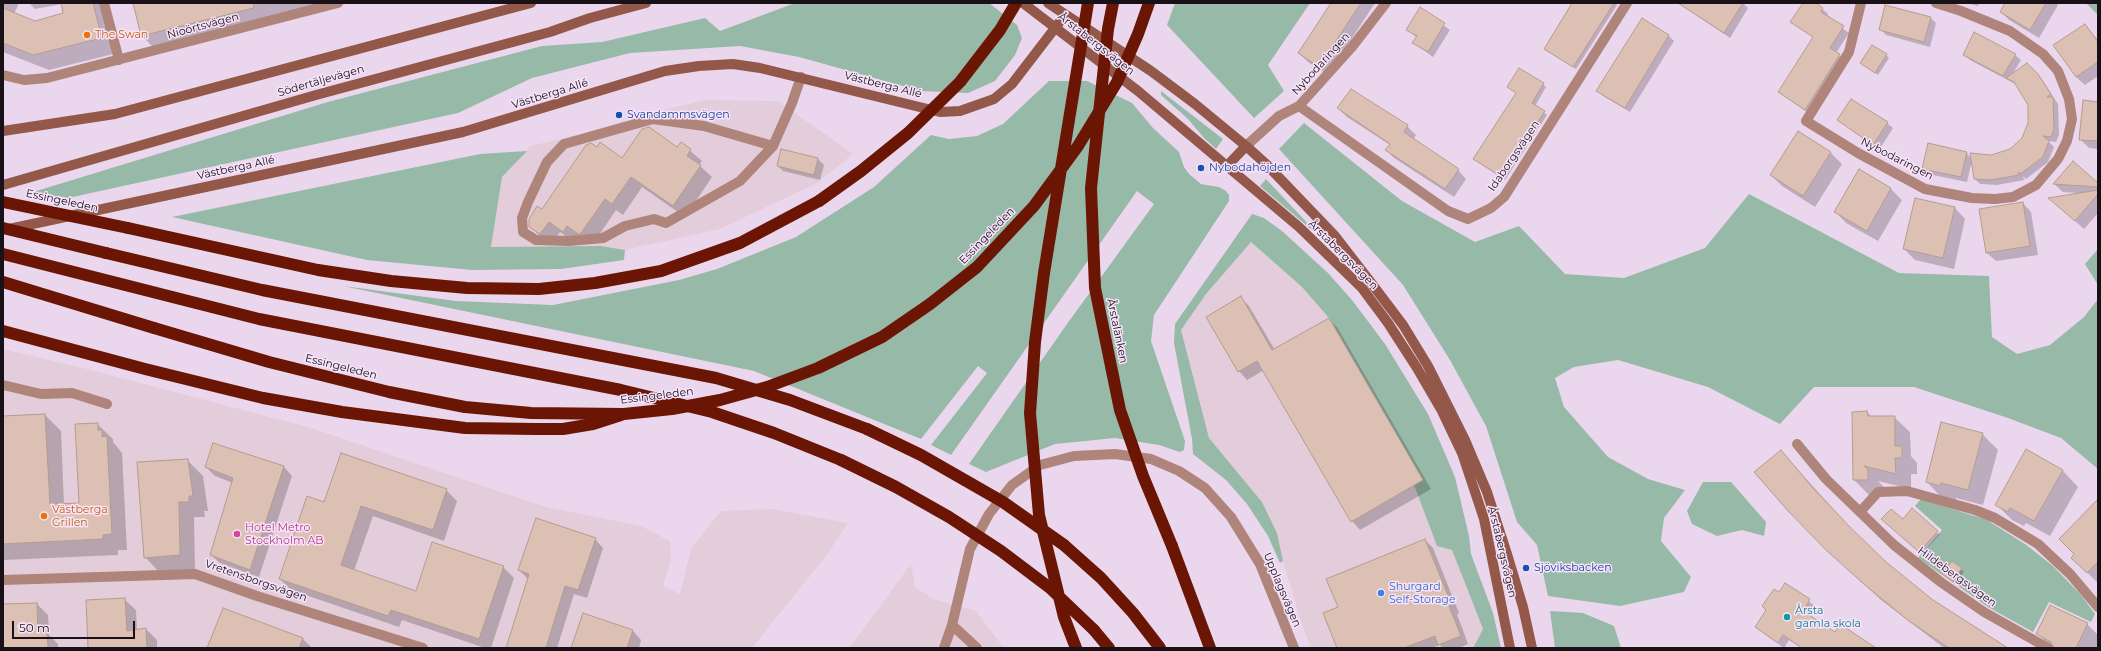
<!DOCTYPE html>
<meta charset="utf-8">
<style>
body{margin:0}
#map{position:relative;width:2101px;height:651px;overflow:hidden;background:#ebd7ed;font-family:Montserrat,sans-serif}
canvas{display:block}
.frame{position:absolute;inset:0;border:4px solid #181118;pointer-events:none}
.scale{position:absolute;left:12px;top:621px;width:123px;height:18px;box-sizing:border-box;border:2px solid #181118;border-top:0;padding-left:5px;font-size:12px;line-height:14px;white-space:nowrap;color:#181118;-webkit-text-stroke:3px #f8e4fa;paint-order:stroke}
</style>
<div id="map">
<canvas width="2101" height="651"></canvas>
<div class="frame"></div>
<div class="scale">50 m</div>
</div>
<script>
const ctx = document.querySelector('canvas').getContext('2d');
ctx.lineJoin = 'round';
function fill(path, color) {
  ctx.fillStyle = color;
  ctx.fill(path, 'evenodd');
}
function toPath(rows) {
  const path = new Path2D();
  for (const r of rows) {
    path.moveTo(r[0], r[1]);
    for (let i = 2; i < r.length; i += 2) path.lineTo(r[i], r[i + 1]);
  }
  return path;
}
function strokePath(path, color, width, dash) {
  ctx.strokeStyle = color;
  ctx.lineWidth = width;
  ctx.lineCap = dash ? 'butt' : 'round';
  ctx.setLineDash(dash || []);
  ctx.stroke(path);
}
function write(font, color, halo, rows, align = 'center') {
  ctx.font = font + ' Montserrat,sans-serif';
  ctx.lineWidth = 3;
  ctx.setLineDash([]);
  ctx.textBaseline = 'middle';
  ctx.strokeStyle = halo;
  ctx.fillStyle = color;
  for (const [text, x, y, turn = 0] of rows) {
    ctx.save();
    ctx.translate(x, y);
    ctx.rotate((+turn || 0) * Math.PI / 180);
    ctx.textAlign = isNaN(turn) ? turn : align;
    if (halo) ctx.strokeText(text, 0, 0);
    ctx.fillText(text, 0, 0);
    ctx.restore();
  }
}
const industrial = toPath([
 [705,100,778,101,853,154,817,183,720,229,625,250,601,246,491,247,502,177,530,146,583,134,643,115],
 [1251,242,1302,287,1329,318,1423,480,1414,485,1437,546,1452,550,1483,629,1473,648,1311,648,1301,622,1283,561,1277,533,1262,502,1209,438,1180,330,1206,294],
 [3,349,91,370,308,427,546,507,641,526,670,541,671,559,663,586,680,594,691,549,721,511,772,509,848,523,826,556,752,648,3,648],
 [911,564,915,587,933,599,976,611,1004,648,849,648]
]);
const green = toPath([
 [795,3,989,3,1017,25,1022,38,1015,55,995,81,968,93,921,91,799,57,740,46,630,53,532,78,458,113,68,198,33,192,328,102,542,46,602,42,705,18,720,31],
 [1175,3,1310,3,1268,65,1284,91,1254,118,1167,25],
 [2086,3,2098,3,2098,15],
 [1049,81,1087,81,1132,103,1153,128,1179,152,1184,167,1189,174,1201,184,1219,187,1226,191,1229,195,1229,201,1154,315,1151,341,1185,441,1184,450,1180,452,1159,445,1115,438,1055,444,986,472,969,464,1067,324,1154,204,1137,191,951,455,931,445,987,373,978,366,921,439,754,371,343,286,456,301,553,305,679,280,717,269,796,237,874,187,931,135,949,139,977,136,1003,124],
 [1161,91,1223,139,1216,149,1204,138,1188,119,1161,95],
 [1304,123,1402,201,1475,242,1519,226,1565,274,1624,278,1705,248,1749,194,1899,273,1989,276,1992,337,2017,354,2050,345,2084,317,2098,299,2098,469,2061,438,2008,418,1914,387,1814,387,1780,424,1708,387,1618,360,1574,367,1555,378,1564,407,1608,457,1648,479,1685,490,1664,518,1661,541,1691,577,1684,592,1620,606,1548,596,1537,545,1517,522,1486,426,1450,360,1403,285,1279,149],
 [527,151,502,177,491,247,601,246,625,250,624,260,561,269,472,270,367,260,172,217,480,154],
 [1266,179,1312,228,1312,230,1260,186],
 [1252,214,1264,218,1282,231,1328,273,1352,300,1385,344,1428,414,1455,477,1469,536,1471,554,1493,613,1501,648,1473,648,1483,629,1452,550,1437,546,1414,485,1423,480,1329,318,1302,287,1251,242,1206,294,1181,330,1209,438,1262,502,1277,533,1283,561,1280,563,1268,536,1247,504,1226,480,1193,454,1192,439,1174,343,1175,324],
 [2098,249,2098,285,2085,264],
 [1703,482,1731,482,1766,522,1764,536,1742,530,1717,536,1692,524,1687,511],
 [1921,499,1987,520,2025,544,2053,566,2081,595,2095,614,2091,622,2049,602,2033,632,1988,607,1918,558,1942,530,1915,506],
 [1550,611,1583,613,1614,626,1621,648,1555,648]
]);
const shadow = toPath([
 [3,3,19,3,14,14,42,25,65,14,62,4,35,9,29,3,104,3,117,53,49,70,3,52],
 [134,3,348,3,158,52,142,36],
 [1332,3,1375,3,1328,75,1308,62,1299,53],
 [1573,3,1615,3,1617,5,1576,69,1545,49],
 [1678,3,1743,3,1748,8,1730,38],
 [1804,3,1815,3,1828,14,1827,17,1849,33,1836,53,1845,61,1811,115,1779,92,1814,38,1792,21],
 [1967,3,1979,3,1978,6],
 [2006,3,2055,3,2058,5,2039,38,2009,20,2001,12],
 [1420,9,1450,30,1433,57,1414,43,1417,38,1407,29],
 [1930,17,1936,23,1930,47,1886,35,1881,29],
 [1642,20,1669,36,1674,41,1630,112,1603,96,1598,91],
 [2085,25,2098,40,2098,76,2085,85,2076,77],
 [1886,55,1889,58,1878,75,1861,63],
 [1965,55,2015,55,2021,60,2012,75,2027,65,2043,81,2058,104,2059,135,2056,142,2048,141,2054,147,2048,162,2026,179,2023,176,2024,180,1997,185,1980,184,1975,179,1972,160,1967,182,1928,174,1923,168,1966,153,1971,158,1991,156,2011,150,2023,139,2029,123,2029,105,2017,85,1970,60],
 [1543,84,1546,87,1535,106,1547,115,1505,180,1478,162,1517,94,1508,87],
 [2098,103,2098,149,2089,148,2080,139],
 [1338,108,1407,126,1416,135,1413,140,1458,170,1466,179,1454,197,1394,158,1386,150,1390,145,1347,117],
 [1838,120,1887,123,1893,128,1879,150],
 [1798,132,1831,153,1842,164,1815,207,1782,186,1771,175],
 [681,143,702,161,699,165,712,177,685,217,642,187,623,215,616,210,593,244,578,237,574,242,560,232,552,244,542,238,530,226,542,210,622,159,678,148],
 [782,150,818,159,824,165,820,180,783,171,778,166],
 [1859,170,1891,189,1902,200,1878,241,1846,223,1835,211],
 [2054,184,2098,185,2098,213,2084,229,2058,206,2078,193,2063,192],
 [2023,203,2031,212,2038,255,1996,261,1987,253,1980,210],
 [1954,207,1965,219,1954,269,1915,260,1904,249],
 [1241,298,1249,306,1275,350,1328,319,1337,327,1431,489,1360,530,1352,521,1264,370,1247,380,1239,371],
 [1867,412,1872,417,1894,417,1910,432,1911,456,1917,463,1917,474,1911,474,1911,489,1878,481,1883,486,1883,496,1870,496,1854,480],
 [45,415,61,431,64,505,80,504,97,424,113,439,113,442,122,453,127,550,118,550,118,555,3,560,3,417],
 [1982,434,1998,450,1983,505,1956,498,1956,501,1942,498,1927,482],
 [214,444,284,467,292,476,259,577,220,563,211,555,233,483,215,476,206,467],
 [1781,451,1855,533,1886,562,1932,601,2007,648,1944,648,1881,600,1827,550],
 [2027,451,2063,471,2078,487,2050,536,2026,523,2024,526,2012,520,1996,504],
 [187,460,203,476,208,511,204,511,205,517,194,517,195,570,160,573,145,557],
 [446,490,457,501,444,541,373,516,354,571,417,592,503,567,514,578,491,648,485,648,402,620,399,627,291,590,280,579,325,503],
 [2098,500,2098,583,2072,558],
 [1885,521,1903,521,1940,534,1922,554],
 [595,539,603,548,587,598,574,594,557,648,507,648,528,579,519,570],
 [1425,540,1433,548,1459,613,1457,614,1468,644,1459,648,1443,648,1440,645,1432,648,1338,648],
 [1952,562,1964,572,1956,583,1946,576],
 [1786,584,1815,606,1808,616,1835,634,1869,648,1801,648,1789,640,1784,648,1762,632,1756,627],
 [124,599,136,610,137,630,146,629,157,640,157,648,89,648],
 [37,604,48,615,49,635,58,644,58,648,3,648,3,605],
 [584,614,633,631,641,640,639,648,572,648],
 [2087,624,2098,635,2097,648,2052,648,2038,634],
 [302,638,312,648,208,648]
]);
const building = toPath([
 [61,3,93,3,102,38,33,55,3,43,3,8,35,21,63,13,61,3],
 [133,3,253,3,254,8,141,36,133,3],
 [1331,3,1361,3,1319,67,1298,53,1331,3],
 [1572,3,1614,3,1573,67,1544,49,1572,3],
 [1678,3,1743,3,1724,33,1678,3],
 [1803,3,1816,3,1823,8,1821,12,1844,26,1830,48,1840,54,1805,110,1778,92,1813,37,1790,22,1803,3],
 [2005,3,2046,3,2030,30,2000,12,2005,3],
 [1885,5,1931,17,1924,42,1879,30,1885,5],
 [1420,7,1445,23,1428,52,1412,43,1417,36,1406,30,1420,7],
 [1642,18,1669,35,1625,108,1596,91,1642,18],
 [2085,24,2098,42,2098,62,2076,77,2053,45,2085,24],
 [1974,32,2016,54,2003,76,1963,55,1974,32],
 [1872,45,1887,54,1875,73,1860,63,1872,45],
 [2027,63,2038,74,2051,94,2047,97,2053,97,2054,129,2051,137,2043,136,2049,141,2043,157,2020,174,2018,172,2019,175,1991,180,1974,179,1970,153,1991,155,2010,149,2022,138,2028,123,2028,105,2014,82,2006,78,2027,63],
 [1519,68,1544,83,1532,103,1545,111,1502,177,1473,159,1516,93,1507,87,1519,68],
 [1351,89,1408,125,1404,132,1459,169,1445,189,1385,150,1390,144,1337,108,1351,89],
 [1851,99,1888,122,1873,145,1837,120,1851,99],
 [2083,100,2098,102,2098,141,2079,140,2083,100],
 [649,127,677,147,681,142,691,149,687,156,701,165,673,206,631,177,612,204,605,199,581,233,578,234,567,226,563,232,549,222,540,234,529,227,529,219,537,206,542,209,586,145,591,143,597,147,600,142,622,158,642,129,649,127],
 [1798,131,1831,152,1803,196,1770,175,1798,131],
 [1928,143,1967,152,1961,177,1922,169,1928,143],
 [781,149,818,158,814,175,777,166,781,149],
 [2073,161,2098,183,2098,187,2053,184,2073,161],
 [1859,169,1891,188,1867,231,1834,212,1859,169],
 [2098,190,2098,194,2075,221,2048,198,2098,190],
 [1915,198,1955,207,1943,258,1903,249,1915,198],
 [2023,202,2030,246,1986,253,1979,209,2023,202],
 [1241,296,1272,350,1329,318,1423,480,1351,522,1257,361,1238,372,1206,317,1241,296],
 [1867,411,1868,416,1895,416,1895,446,1902,446,1902,458,1895,458,1896,474,1864,466,1868,469,1868,480,1853,480,1852,412,1867,411],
 [45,414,50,504,79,503,75,424,98,423,98,430,102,430,102,437,107,436,112,534,103,535,103,539,3,544,3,416,45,414],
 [1941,422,1983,433,1968,490,1941,483,1940,486,1926,482,1941,422],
 [213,443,284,466,250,570,210,555,233,478,205,467,213,443],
 [2026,449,2063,470,2034,521,2010,508,2008,512,1995,505,2026,449],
 [1781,450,1813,488,1849,526,1886,562,1933,600,2008,648,1949,648,1909,621,1866,586,1826,550,1789,512,1754,472,1781,450],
 [341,453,447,489,433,530,361,506,341,565,416,591,432,542,504,566,479,639,391,610,388,616,279,579,307,496,324,502,341,453],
 [188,459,193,496,189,496,189,502,179,502,180,555,144,558,137,462,188,459],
 [2098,499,2098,562,2087,573,2071,558,2074,554,2059,539,2098,499],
 [1912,508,1938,531,1919,552,1881,519,1891,509,1903,519,1912,508],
 [536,518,596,538,578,590,565,586,546,648,506,648,529,574,518,570,536,518],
 [1425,539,1452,605,1449,606,1461,636,1438,645,1435,636,1404,648,1337,648,1323,613,1338,607,1326,579,1425,539],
 [1952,561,1962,568,1953,581,1942,574,1952,561],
 [1785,583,1810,599,1803,611,1835,632,1840,624,1876,648,1802,648,1783,635,1778,643,1755,627,1766,610,1762,606,1774,589,1779,592,1785,583],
 [125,598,127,631,146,628,147,648,88,648,86,600,125,598],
 [37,603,38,633,47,632,48,648,3,648,3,604,37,603],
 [2050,605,2088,623,2076,648,2054,648,2051,642,2036,634,2050,605],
 [223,608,303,638,299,648,207,648,223,608],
 [583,613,633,630,627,648,571,648,583,613]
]);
const street = toPath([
 [104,3,119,60],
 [1861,3,1849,52,1806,121,1858,153,1925,189,1972,198,1995,199,2013,197,2036,185,2058,159,2067,141,2072,119,2069,99,2058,71,2043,54,2010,31,1961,11,1936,3],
 [3,75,24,80,47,78,338,3],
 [1299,106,1448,211,1468,219,1491,208,1504,197,1627,3],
 [773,146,704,126,653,119,564,144,547,162,528,202,522,218,523,232,536,240,569,241,603,238,625,226,654,219,666,223,740,181,773,146,792,103,801,77],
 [1246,146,1279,116,1299,106,1352,47,1386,3],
 [3,385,41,394,72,393,107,404],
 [1797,444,1826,479,1860,512],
 [3,580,195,574,257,596,423,648],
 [952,625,977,648],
 [944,648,952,625,970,549,989,514,1012,485,1040,465,1074,456,1115,454,1151,459,1179,471,1205,488,1231,517,1260,564,1294,648],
 [2048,648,1984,612,1942,583,1894,545,1860,512,1878,492,1907,491,1975,510,1995,518,2038,544,2070,574,2098,607]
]);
const secondary = toPath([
 [1023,3,1138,91,1299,227,1362,288,1388,323,1417,368,1442,411,1462,453,1484,519,1510,648],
 [1048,3,1151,71,1195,104,1246,146,1266,164,1335,236,1369,280,1403,325,1428,366,1465,440,1487,492,1507,554,1523,607,1532,648],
 [3,131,115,114,531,3],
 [1226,167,1246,146],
 [3,185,316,95,550,32,590,18,646,3],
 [9,229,463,132,665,71,699,66,733,64,760,68,940,112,960,111,994,99,1012,84,1065,15]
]);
const highway = toPath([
 [128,228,318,270,391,281,467,288,539,289,595,283,661,271,740,243,819,201],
 [106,253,262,290,716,378,790,400,867,429],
 [3,254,259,319,621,390,712,412,774,433,841,460],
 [3,282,154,328],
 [3,331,145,369,263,398,342,412,465,428,535,429,563,429,593,424,621,415],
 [1064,545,1101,578,1133,613,1160,648],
 [1172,546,1210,648],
 [1094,630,1109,648]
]);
const highwayBridge = toPath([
 [1113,3,1108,29,1091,188,1095,288,1120,410,1143,476,1172,546],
 [819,201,861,171,908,133,960,82,1000,30,1016,3],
 [3,202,128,228],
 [3,228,106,253],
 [154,328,269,362,389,392,465,407,531,413,624,414,672,409,720,400,767,387,818,368,882,337,930,304,977,267,1034,206,1078,146,1117,82,1138,34,1149,3],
 [867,429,921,455,1003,502,1064,545],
 [841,460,896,487,949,517,1001,551,1050,588,1094,630],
 [1076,648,1064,617,1039,515,1030,413,1035,342,1044,273,1088,3]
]);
const markers = [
 [87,35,4,"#e8710a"],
 [619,115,4,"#1a4fb4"],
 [1201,168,4,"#1a4fb4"],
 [44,516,4,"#e8710a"],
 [237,534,4,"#d1479c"],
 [1526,568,4,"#1a4fb4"],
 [1381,593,4,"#3f7fe0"],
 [1787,617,4,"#0f9aa8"]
];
const streetNames = [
 ["Nioörtsvägen",203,26,-15],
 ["Årstabergsvägen",1096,44,38],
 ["Nybodaringen",1321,64,-48],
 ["Södertäljevägen",321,81,-16],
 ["Västberga Allé",883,85,14],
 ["Västberga Allé",550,94,-17],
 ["Idaborgsvägen",1514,156,-56],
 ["Nybodaringen",1897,159,27],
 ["Västberga Allé",236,168,-12],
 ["Essingeleden",62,201,12],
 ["Essingeleden",987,236,-46],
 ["Årstabergsvägen",1343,255,45],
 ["Årstalänken",1117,331,78],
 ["Essingeleden",341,367,14],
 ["Essingeleden",657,396,-7],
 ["Årstabergsvägen",1502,552,77],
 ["Hildebergsvägen",1957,577,36],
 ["Vretensborgsvägen",256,581,19],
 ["Upplagsvägen",1282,590,67]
];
const foodNames = [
 ["The Swan",95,35],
 ["Västberga",52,510],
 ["Grillen",52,523]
];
const transitNames = [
 ["Svandammsvägen",627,115],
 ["Nybodahöjden",1209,168],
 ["Sjöviksbacken",1534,568]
];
const hotelNames = [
 ["Hotel Metro",245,528],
 ["Stockholm AB",245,541]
];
const shopNames = [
 ["Shurgard",1389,587],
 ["Self-Storage",1389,600]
];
const cultureNames = [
 ["Årsta",1795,611],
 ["gamla skola",1795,624]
];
fill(industrial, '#e3cdda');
fill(green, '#97b9a8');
fill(shadow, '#0003');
fill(building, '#dcc0b3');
strokePath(building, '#b69b8f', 1);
strokePath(street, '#af847a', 10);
strokePath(secondary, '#94584a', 10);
strokePath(highway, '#6b1604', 12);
strokePath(highwayBridge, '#6b1604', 12);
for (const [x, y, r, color] of markers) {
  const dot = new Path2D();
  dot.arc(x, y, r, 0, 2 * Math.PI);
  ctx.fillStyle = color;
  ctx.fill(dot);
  strokePath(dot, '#f8e4fa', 1.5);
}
write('11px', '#181118', '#f8e4fa', streetNames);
write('11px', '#c56008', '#f8e4fa', foodNames, 'left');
write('11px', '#164399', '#f8e4fa', transitNames, 'left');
write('11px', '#b23c85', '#f8e4fa', hotelNames, 'left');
write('11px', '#366cbe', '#f8e4fa', shopNames, 'left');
write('11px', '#0d838f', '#f8e4fa', cultureNames, 'left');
</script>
